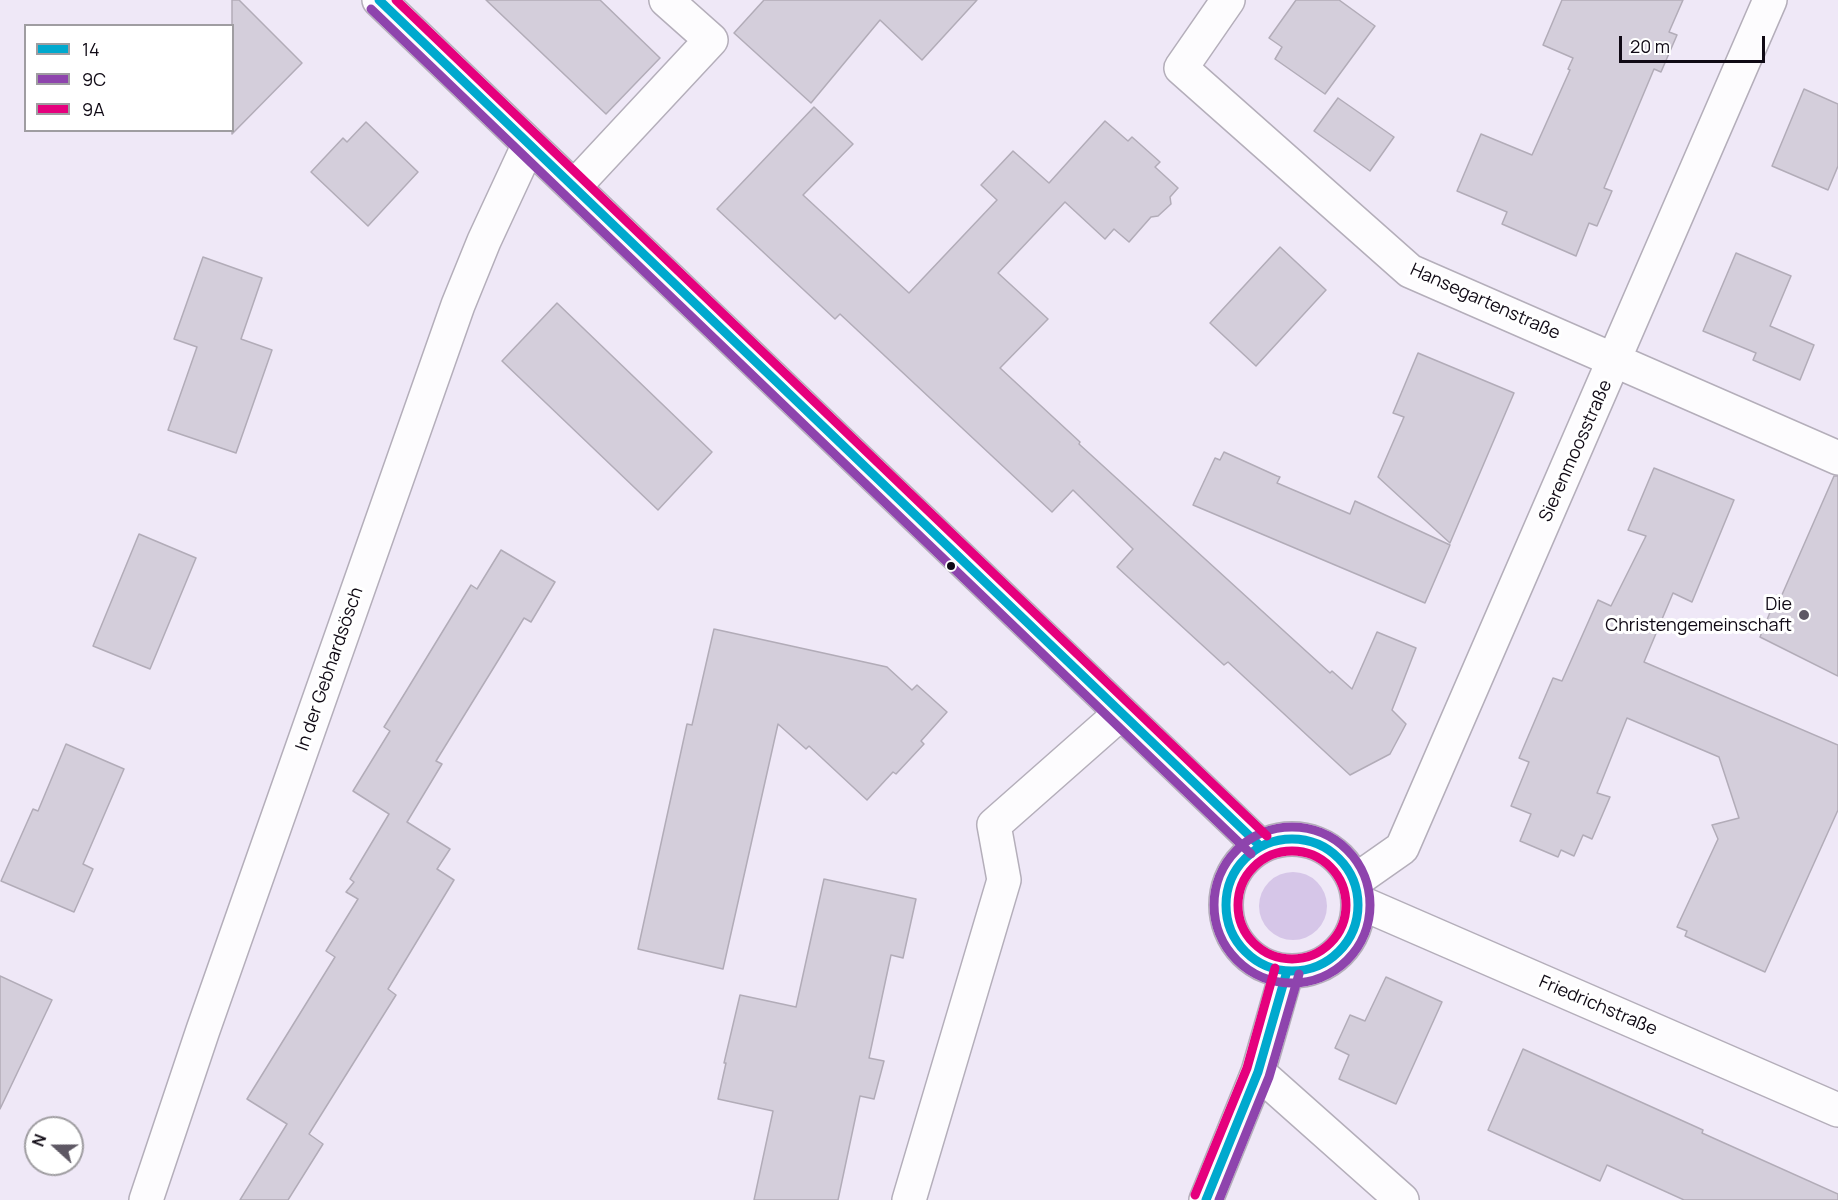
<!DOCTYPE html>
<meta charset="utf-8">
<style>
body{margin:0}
#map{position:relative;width:1838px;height:1200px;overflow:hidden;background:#efe8f7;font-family:Manrope,sans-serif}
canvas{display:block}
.legend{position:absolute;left:24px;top:24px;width:210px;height:108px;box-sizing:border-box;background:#fff;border:2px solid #9f9da1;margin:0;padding:8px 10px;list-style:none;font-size:18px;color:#100a15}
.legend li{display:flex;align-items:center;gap:12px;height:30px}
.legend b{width:30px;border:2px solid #9f9da1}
.north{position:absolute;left:24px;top:1116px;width:60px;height:60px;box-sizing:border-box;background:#fff;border:2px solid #9f9da1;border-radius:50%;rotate:291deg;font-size:16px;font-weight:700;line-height:24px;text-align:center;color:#100a15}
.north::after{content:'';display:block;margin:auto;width:21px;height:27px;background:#5e5864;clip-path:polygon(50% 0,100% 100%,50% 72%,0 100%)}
.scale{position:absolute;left:1619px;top:36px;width:146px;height:27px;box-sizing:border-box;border:3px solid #100a15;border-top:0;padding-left:8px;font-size:18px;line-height:21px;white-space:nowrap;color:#100a15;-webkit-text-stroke:4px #fff;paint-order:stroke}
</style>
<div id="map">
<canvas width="1838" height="1200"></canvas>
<ul class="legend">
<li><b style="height:8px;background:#00a9ce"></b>14</li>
<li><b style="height:8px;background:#8e44ad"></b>9C</li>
<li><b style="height:8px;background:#e5007d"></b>9A</li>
</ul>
<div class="north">N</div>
<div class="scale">20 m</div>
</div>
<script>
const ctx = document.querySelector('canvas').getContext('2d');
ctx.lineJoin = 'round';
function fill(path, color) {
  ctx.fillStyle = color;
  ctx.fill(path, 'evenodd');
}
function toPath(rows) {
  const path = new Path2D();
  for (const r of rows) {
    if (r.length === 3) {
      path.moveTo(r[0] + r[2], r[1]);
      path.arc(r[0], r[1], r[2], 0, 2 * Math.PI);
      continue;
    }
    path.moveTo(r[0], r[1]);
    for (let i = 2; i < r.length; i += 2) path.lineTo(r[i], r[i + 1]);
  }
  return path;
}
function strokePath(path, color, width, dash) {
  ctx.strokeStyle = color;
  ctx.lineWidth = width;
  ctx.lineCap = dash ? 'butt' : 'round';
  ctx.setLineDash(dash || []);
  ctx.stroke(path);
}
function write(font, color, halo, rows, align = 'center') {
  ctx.font = font + ' Manrope,sans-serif';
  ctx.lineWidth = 6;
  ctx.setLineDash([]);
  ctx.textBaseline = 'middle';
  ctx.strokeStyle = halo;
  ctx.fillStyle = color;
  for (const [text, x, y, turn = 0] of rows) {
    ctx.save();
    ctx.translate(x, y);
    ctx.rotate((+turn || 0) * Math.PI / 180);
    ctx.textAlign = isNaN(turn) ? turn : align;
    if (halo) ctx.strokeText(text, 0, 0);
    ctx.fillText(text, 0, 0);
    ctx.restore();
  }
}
const green = toPath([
 [1293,906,34]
]);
const building = toPath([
 [232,0,239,0,302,63,232,134,232,0],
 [486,0,600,0,660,58,606,114,486,0],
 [764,0,977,0,922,60,880,20,811,103,734,33,764,0],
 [1296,0,1339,0,1375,26,1325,94,1275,59,1282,47,1269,38,1296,0],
 [1562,0,1683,0,1669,32,1677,35,1661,72,1654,69,1604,188,1612,191,1597,226,1589,223,1576,256,1502,224,1507,212,1457,191,1481,134,1532,155,1570,70,1568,69,1573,58,1543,45,1562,0],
 [1804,89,1838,104,1838,166,1828,190,1772,166,1804,89],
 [1338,98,1394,137,1370,171,1314,131,1338,98],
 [814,107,853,144,803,195,909,293,997,200,981,185,1013,151,1049,183,1105,121,1128,141,1132,137,1160,162,1155,167,1178,188,1170,197,1171,204,1158,216,1151,217,1129,242,1114,229,1105,239,1065,202,998,273,1048,319,1000,368,1080,442,1079,444,1330,673,1332,671,1352,689,1377,632,1416,648,1392,710,1406,724,1390,754,1350,775,1228,662,1224,665,1117,567,1133,549,1073,490,1052,512,840,314,835,319,717,209,814,107],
 [366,122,418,172,368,226,311,172,343,138,347,142,366,122],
 [1280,247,1326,290,1256,366,1210,323,1280,247],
 [1736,253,1791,276,1770,326,1814,345,1800,380,1753,360,1756,353,1703,331,1736,253],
 [203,257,262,278,241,339,272,350,236,453,168,430,197,347,174,339,203,257],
 [557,303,712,452,658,510,502,361,557,303],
 [1418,353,1514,393,1450,543,1378,477,1404,417,1393,413,1418,353],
 [1224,452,1277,476,1280,477,1277,483,1350,514,1355,501,1450,545,1425,603,1193,505,1215,458,1220,460,1224,452],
 [1654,468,1734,500,1692,602,1673,593,1644,662,1838,745,1838,810,1765,972,1685,936,1687,931,1677,927,1718,839,1712,825,1739,818,1719,757,1627,718,1597,793,1610,797,1592,839,1583,835,1574,856,1561,850,1558,857,1520,841,1531,814,1511,806,1529,762,1519,758,1553,678,1562,681,1598,600,1611,606,1646,536,1628,530,1654,468],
 [1834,476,1838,476,1838,676,1760,637,1777,595,1781,597,1834,476],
 [139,534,196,558,150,669,93,646,139,534],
 [501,550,555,582,531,622,524,618,499,659,436,761,442,764,407,822,450,849,437,869,454,880,388,989,396,995,309,1134,323,1144,288,1200,240,1200,287,1124,247,1099,335,957,326,951,358,899,346,892,354,882,350,879,389,814,353,791,390,731,384,727,405,693,471,585,477,589,501,550],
 [714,629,887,667,912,690,917,685,947,712,921,741,924,744,896,774,893,772,867,800,809,746,806,749,778,724,723,969,638,949,687,724,692,725,714,629],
 [66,744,124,769,83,864,93,869,74,912,1,881,33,809,38,811,66,744],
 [824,879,916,899,903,958,891,955,869,1058,884,1061,874,1099,860,1096,838,1200,754,1200,773,1111,718,1099,726,1063,724,1063,740,995,796,1007,824,879],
 [0,976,52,1000,0,1109,0,976],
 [1386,977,1442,1002,1396,1104,1339,1079,1349,1055,1335,1048,1350,1015,1365,1021,1386,977],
 [1523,1049,1703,1130,1702,1133,1838,1194,1838,1200,1684,1200,1607,1165,1600,1181,1488,1130,1523,1049]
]);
const minor = toPath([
 [379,0,1259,845],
 [1228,0,1181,68,1410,271,1838,458],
 [574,187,711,40,666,0],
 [1292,905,66],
 [1355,881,1402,848,1770,0],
 [1359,902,1838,1110],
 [1258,1072,1402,1200],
 [146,1200,203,1030,458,305,484,241,529,144],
 [909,1200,1004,880,994,825,1121,713],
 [1206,1200,1258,1072,1287,971]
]);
const bus1 = toPath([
 [379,0,1259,845],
 [1292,905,66],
 [1206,1200,1258,1072,1287,971]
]);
const bus2 = toPath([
 [371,9,1251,854],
 [1292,905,78],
 [1219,1200,1269,1077,1299,974]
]);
const bus3 = toPath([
 [396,0,1267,836],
 [1292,905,54],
 [1195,1195,1247,1068,1275,968]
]);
const markers = [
 [951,566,5,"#100a15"],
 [1804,615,6,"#5e5864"]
];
const streetNames = [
 ["Hansegartenstraße",1485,302,24],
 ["Sierenmoosstraße",1576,451,-66],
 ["In der Gebhardsösch",330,669,-71],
 ["Friedrichstraße",1598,1006,23]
];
const poiNames = [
 ["Die",1792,605],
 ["Christengemeinschaft",1792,626]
];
fill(green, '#d6c6e8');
fill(building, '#d4cedb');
strokePath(building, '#b2acb8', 1.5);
strokePath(minor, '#b4aeba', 36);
strokePath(minor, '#fdfcfe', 33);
strokePath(bus1, '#00a9ce', 9);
strokePath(bus2, '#8e44ad', 9);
strokePath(bus3, '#e5007d', 9);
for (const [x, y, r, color] of markers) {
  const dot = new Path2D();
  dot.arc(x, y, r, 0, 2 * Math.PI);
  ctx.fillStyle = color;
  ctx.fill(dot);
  strokePath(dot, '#fff', 2);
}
write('18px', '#100a15', '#fff', streetNames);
write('18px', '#100a15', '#fff', poiNames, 'right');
</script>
